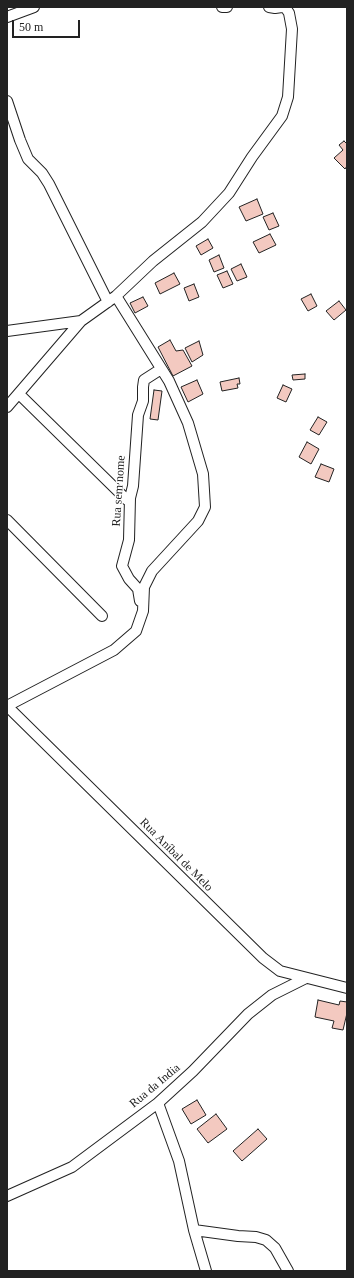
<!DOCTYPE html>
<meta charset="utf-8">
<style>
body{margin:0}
#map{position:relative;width:354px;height:1278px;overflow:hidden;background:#fff;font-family:Georgia,serif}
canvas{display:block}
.frame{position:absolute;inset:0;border:8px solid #222;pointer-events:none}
.scale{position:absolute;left:12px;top:20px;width:68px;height:18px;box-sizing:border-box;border:2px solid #222;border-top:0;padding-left:5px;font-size:12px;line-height:14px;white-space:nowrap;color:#222;-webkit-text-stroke:3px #fff;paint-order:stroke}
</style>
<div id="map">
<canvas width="354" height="1278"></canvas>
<div class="frame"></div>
<div class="scale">50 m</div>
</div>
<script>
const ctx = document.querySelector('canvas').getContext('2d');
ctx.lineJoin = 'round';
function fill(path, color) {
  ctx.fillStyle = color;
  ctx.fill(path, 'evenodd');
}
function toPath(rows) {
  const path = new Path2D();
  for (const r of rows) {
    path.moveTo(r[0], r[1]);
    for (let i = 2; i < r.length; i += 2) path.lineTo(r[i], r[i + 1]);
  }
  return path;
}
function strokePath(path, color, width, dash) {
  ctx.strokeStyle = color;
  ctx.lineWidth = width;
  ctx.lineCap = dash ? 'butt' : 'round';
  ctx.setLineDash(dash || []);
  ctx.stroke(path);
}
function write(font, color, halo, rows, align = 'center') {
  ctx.font = font + ' Georgia,serif';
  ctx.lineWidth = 3;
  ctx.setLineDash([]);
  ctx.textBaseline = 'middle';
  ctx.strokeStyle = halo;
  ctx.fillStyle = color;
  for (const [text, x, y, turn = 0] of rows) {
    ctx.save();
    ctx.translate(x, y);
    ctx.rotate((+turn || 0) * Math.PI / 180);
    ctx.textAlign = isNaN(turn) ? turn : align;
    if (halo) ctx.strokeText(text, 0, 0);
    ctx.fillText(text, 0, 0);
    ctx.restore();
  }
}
const building = toPath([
 [344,141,347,144,347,166,345,169,334,158,343,150,339,145,344,141],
 [257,199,263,214,246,221,239,207,257,199],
 [273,213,279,226,269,230,263,217,273,213],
 [270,234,276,245,259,253,253,242,270,234],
 [208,239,213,248,201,255,196,246,208,239],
 [219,255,224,268,214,272,209,260,219,255],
 [241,264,247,277,237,281,231,269,241,264],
 [227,271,233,284,223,288,217,275,227,271],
 [174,273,180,284,160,294,155,283,174,273],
 [194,284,199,297,189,301,184,288,194,284],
 [311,294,317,306,308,311,301,299,311,294],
 [143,297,148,306,135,313,130,303,143,297],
 [339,301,346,310,334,320,326,311,339,301],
 [170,340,176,351,183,350,192,366,173,376,158,347,170,340],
 [199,341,203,355,192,362,185,348,199,341],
 [305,374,305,379,293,380,292,375,305,374],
 [239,378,240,384,237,384,238,388,222,391,220,382,239,378],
 [197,380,203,394,188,402,181,387,197,380],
 [283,385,292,389,286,402,277,398,283,385],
 [154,390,162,391,158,420,150,419,154,390],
 [318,417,327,422,319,435,310,430,318,417],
 [307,442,319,449,311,464,299,457,307,442],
 [321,464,334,469,329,482,315,477,321,464],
 [318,1000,339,1005,340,1001,347,1002,347,1013,343,1030,332,1028,334,1021,315,1017,318,1000],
 [197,1100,206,1115,191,1124,182,1109,197,1100],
 [216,1114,227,1129,208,1143,197,1129,216,1114],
 [258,1129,267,1139,242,1161,233,1151,258,1129]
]);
const minor = toPath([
 [222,7,227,7],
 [269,7,275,8,282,7],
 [7,17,34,7],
 [7,101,20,140,28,159,42,173,49,184,108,302],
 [116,296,153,261,202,222,229,193,252,157,282,116,288,97,292,29,289,13,285,7],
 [7,331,81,321],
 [19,394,127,500],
 [7,407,81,321,116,296,169,381,188,423,203,474,205,507,198,521,152,571,144,587,143,611,136,631,114,650,7,706],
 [7,520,102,616],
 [140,601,138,589,129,579,122,566,129,540,130,498,133,486,138,415,143,401,143,387,144,380,158,371],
 [7,706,263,958,280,971,347,988],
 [158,1103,179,1161,194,1230,206,1271],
 [7,1196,72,1167,158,1103,193,1071,248,1014,272,995,306,978],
 [194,1230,238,1236,256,1237,266,1240,275,1248,288,1271]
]);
const streetNames = [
 ["Rua sem nome",119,491,-86],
 ["Rua Aníbal de Melo",176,855,45],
 ["Rua da India",155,1086,-40]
];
fill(building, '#f3c9c0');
strokePath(building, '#222', 1);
strokePath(minor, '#222', 12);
strokePath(minor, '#fff', 10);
write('12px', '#222', '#fff', streetNames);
</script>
